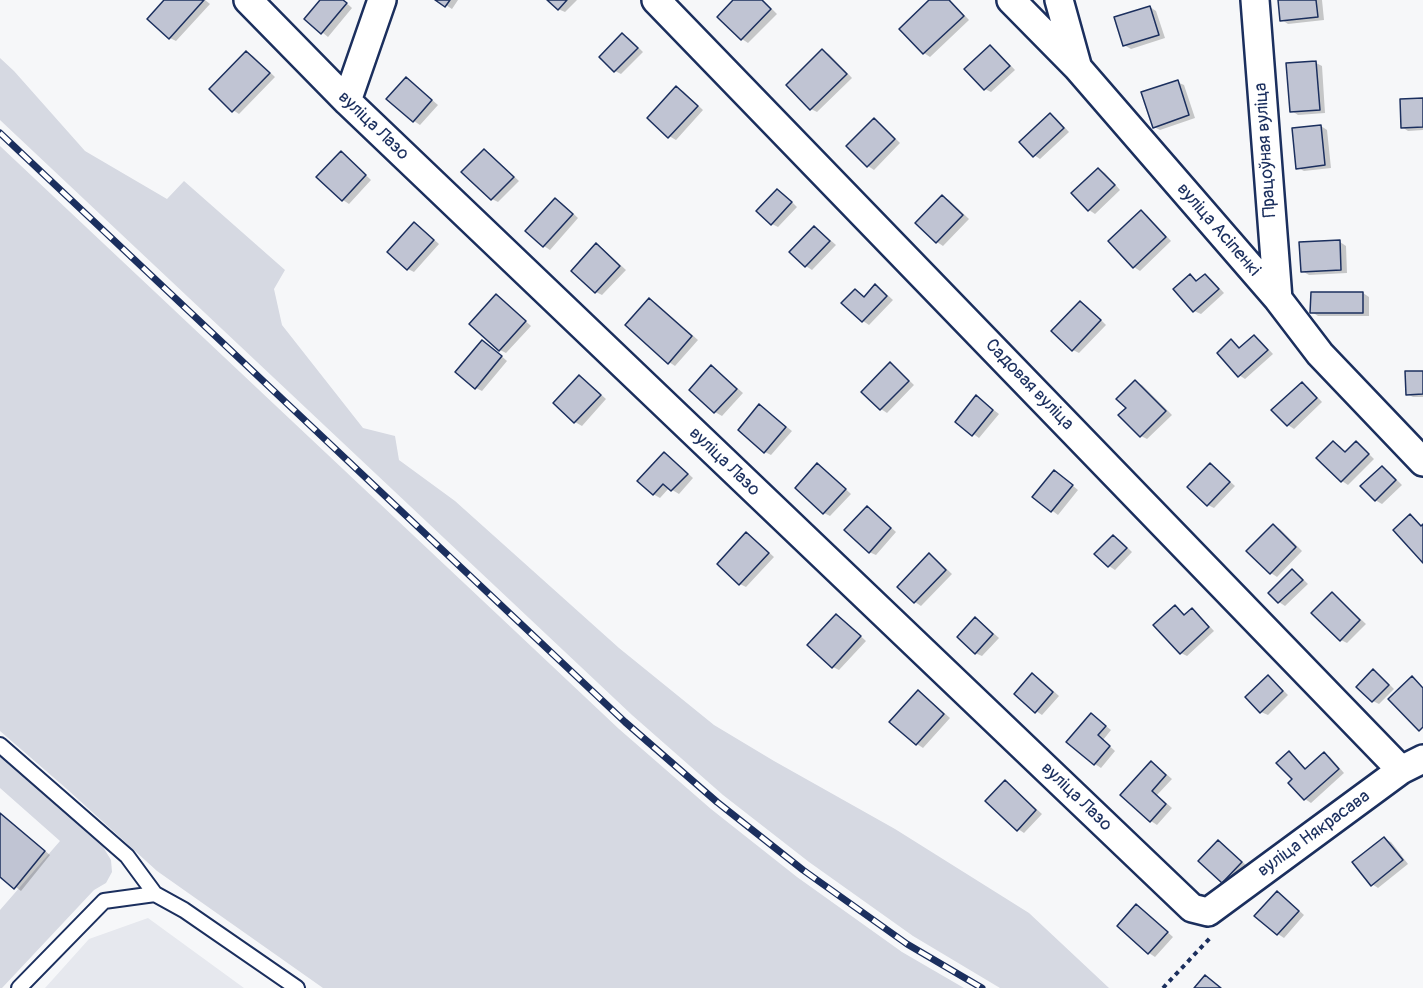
<!DOCTYPE html>
<meta charset="utf-8">
<style>
body{margin:0}
canvas{display:block;background:#f6f7f9}
</style>
<canvas width="1423" height="988"></canvas>
<script>
const ctx = document.querySelector('canvas').getContext('2d');
ctx.lineJoin = 'round';
function fill(path, color) {
  ctx.fillStyle = color;
  ctx.fill(path, 'evenodd');
}
function toPath(rows) {
  const path = new Path2D();
  for (const r of rows) {
    path.moveTo(r[0], r[1]);
    for (let i = 2; i < r.length; i += 2) path.lineTo(r[i], r[i + 1]);
  }
  return path;
}
function strokePath(path, color, width, dash) {
  ctx.strokeStyle = color;
  ctx.lineWidth = width;
  ctx.lineCap = dash ? 'butt' : 'round';
  ctx.setLineDash(dash || []);
  ctx.stroke(path);
}
function write(font, color, halo, rows, align = 'center') {
  ctx.font = font + ' Pangolin,sans-serif';
  ctx.lineWidth = 5;
  ctx.setLineDash([]);
  ctx.textBaseline = 'middle';
  ctx.strokeStyle = halo;
  ctx.fillStyle = color;
  for (const [text, x, y, turn = 0] of rows) {
    ctx.save();
    ctx.translate(x, y);
    ctx.rotate((+turn || 0) * Math.PI / 180);
    ctx.textAlign = isNaN(turn) ? turn : align;
    if (halo) ctx.strokeText(text, 0, 0);
    ctx.fillText(text, 0, 0);
    ctx.restore();
  }
}
const built = toPath([
 [148,918,244,988,45,988,89,939]
]);
const green = toPath([
 [0,58,14,71,85,151,167,199,184,181,285,270,274,289,282,325,363,428,395,436,399,460,455,501,619,648,714,725,774,761,895,829,1029,913,1109,988,1000,988,913,936,809,862,723,795,632,715,0,120],
 [0,146,619,729,711,809,797,877,902,952,964,988,323,988,157,871,68,790,0,731],
 [0,756,103,847,111,860,112,872,106,883,94,890,2,988,0,988,0,910,60,841,0,788]
]);
const shadow = toPath([
 [166,0,205,0,210,4,176,41,170,38],
 [321,0,343,0,352,8,328,37,306,19],
 [438,0,458,0,452,9],
 [550,0,577,0,565,12,558,9],
 [735,0,763,0,777,14,748,43,742,39,719,17],
 [932,0,950,0,969,20,930,57,924,53,901,29],
 [1280,0,1322,0,1324,20,1288,24,1282,20],
 [1150,7,1156,11,1165,38,1131,49,1124,45],
 [623,35,629,38,643,52,621,74,615,71],
 [990,47,996,50,1015,70,991,92,985,89],
 [823,51,829,54,852,78,817,112,811,109],
 [247,52,253,56,275,77,239,114,233,110],
 [1316,63,1322,66,1325,113,1298,115,1292,111],
 [406,79,412,83,438,105,420,125,414,121,389,99],
 [1177,82,1184,85,1195,118,1160,130,1154,127],
 [676,88,683,91,703,110,676,140,669,136],
 [1423,99,1423,130,1408,131,1402,127],
 [1050,114,1056,118,1069,132,1040,159,1034,155],
 [875,120,881,124,900,143,874,170,868,166,848,146],
 [1321,126,1327,130,1331,168,1304,171,1298,168],
 [484,150,490,154,519,181,498,202,492,199],
 [341,153,347,157,371,180,349,204,343,200],
 [1099,169,1105,173,1120,190,1095,214,1089,210],
 [778,191,784,194,797,207,778,227,772,224,758,211],
 [943,197,949,200,969,219,943,246,937,242,917,223],
 [556,200,562,203,578,218,550,250,544,246],
 [1141,211,1147,215,1171,241,1140,271,1134,267],
 [414,224,420,227,439,244,414,272,408,269],
 [814,228,820,231,836,245,812,270,806,266,791,252],
 [1340,242,1346,246,1347,273,1309,275,1302,271],
 [597,245,603,249,626,270,602,295,596,292],
 [1205,275,1211,279,1224,293,1201,314,1194,311,1190,276,1198,282],
 [876,286,882,290,893,300,869,325,863,321,844,303,855,291,865,297],
 [1363,293,1369,297,1369,316,1318,316,1312,312],
 [496,296,502,300,531,326,506,353,500,350],
 [650,300,656,303,698,340,675,366,669,362],
 [1081,302,1087,306,1106,325,1079,353,1073,350],
 [1254,337,1260,340,1273,354,1245,379,1239,375,1231,341,1241,349],
 [489,345,507,361,482,391,476,388],
 [890,364,896,368,914,385,887,413,881,409,863,392],
 [712,367,718,371,743,393,722,416,715,412,691,390],
 [1423,372,1423,397,1413,397,1407,394],
 [579,377,585,380,606,399,582,426,575,422,555,403],
 [1136,382,1142,385,1172,415,1147,439,1141,436,1120,415,1128,408],
 [1302,384,1308,387,1322,402,1294,429,1288,425,1274,410],
 [982,401,999,414,979,438,957,422],
 [760,406,792,431,771,455,765,452],
 [1333,443,1340,446,1346,453,1356,443,1362,447,1374,459,1348,485,1342,481],
 [664,453,670,457,693,478,679,494,669,488,660,498,653,494],
 [817,465,824,469,851,494,830,516,824,513,797,488],
 [1210,465,1216,469,1235,486,1214,508,1208,505],
 [1382,467,1388,471,1402,485,1382,504,1375,500],
 [1060,475,1078,490,1058,515,1034,497],
 [867,508,873,511,896,532,876,555,869,552],
 [1273,526,1280,529,1302,551,1277,577,1271,573],
 [747,534,753,538,774,557,746,587,740,584],
 [1114,537,1120,540,1132,552,1115,570,1109,566],
 [930,555,936,559,952,574,921,606,915,602,899,587],
 [1292,571,1299,575,1308,584,1285,606,1279,602],
 [1332,594,1338,598,1366,624,1347,643,1341,640],
 [1175,607,1186,615,1192,610,1198,614,1214,631,1187,656,1181,653],
 [836,615,842,619,866,641,839,670,833,667],
 [976,619,982,623,999,638,982,656,975,653],
 [1374,671,1380,675,1394,689,1379,704,1373,701],
 [1033,675,1039,678,1059,696,1042,715,1036,711],
 [1268,677,1274,681,1288,695,1268,715,1261,712,1247,697],
 [918,691,924,695,950,718,923,748,917,744],
 [1092,715,1111,730,1103,740,1115,751,1101,768,1095,764],
 [1289,753,1295,757,1306,769,1324,754,1330,757,1344,773,1311,803,1305,799,1294,780],
 [1151,762,1157,766,1172,779,1157,795,1172,808,1157,825,1151,821],
 [1005,782,1011,786,1042,814,1024,833,1018,829],
 [0,813,50,855,21,891,0,875],
 [1384,839,1391,842,1408,864,1378,888,1372,884],
 [1218,841,1224,845,1247,866,1229,886,1223,882,1200,861],
 [1277,893,1283,896,1304,915,1284,938,1278,934],
 [1143,910,1173,937,1155,957,1149,953,1119,926]
]);
const building = toPath([
 [164,0,204,0,169,39,147,19,164,0],
 [320,0,343,0,347,3,321,34,304,19,320,0],
 [435,0,450,0,445,7,435,0],
 [547,0,567,0,558,10,547,0],
 [733,0,762,0,771,9,741,40,717,17,733,0],
 [929,0,949,0,964,16,923,54,899,29,929,0],
 [1278,0,1316,0,1318,17,1280,21,1278,0],
 [1150,6,1159,35,1123,46,1114,17,1150,6],
 [622,33,638,48,614,72,599,57,622,33],
 [990,45,1010,66,984,90,964,69,990,45],
 [822,49,847,74,810,110,786,85,822,49],
 [246,51,270,73,232,112,209,89,246,51],
 [1316,61,1320,110,1290,112,1286,63,1316,61],
 [406,77,432,100,413,122,386,99,406,77],
 [1178,80,1189,115,1153,128,1141,92,1178,80],
 [676,86,698,106,668,138,647,118,676,86],
 [1423,98,1423,127,1401,128,1400,99,1423,98],
 [1050,113,1064,128,1033,157,1019,142,1050,113],
 [874,118,895,139,867,167,846,146,874,118],
 [1321,125,1325,165,1296,169,1292,128,1321,125],
 [484,149,514,177,491,200,461,172,484,149],
 [341,151,366,175,342,201,316,177,341,151],
 [1098,168,1115,185,1088,211,1071,193,1098,168],
 [777,189,792,202,771,225,756,211,777,189],
 [942,195,963,215,936,243,915,223,942,195],
 [555,198,573,214,543,247,525,231,555,198],
 [1141,210,1166,237,1133,268,1108,241,1141,210],
 [414,222,434,240,407,270,387,252,414,222],
 [814,226,830,241,805,267,789,252,814,226],
 [1340,240,1341,270,1301,272,1299,242,1340,240],
 [596,243,620,266,595,293,571,271,596,243],
 [1190,274,1196,281,1205,274,1219,289,1193,312,1173,289,1190,274],
 [875,284,887,296,862,322,841,303,855,289,864,297,875,284],
 [1311,292,1363,292,1363,313,1310,313,1311,292],
 [496,294,526,321,499,351,469,324,496,294],
 [649,298,692,336,668,364,625,325,649,298],
 [1080,301,1101,320,1072,351,1051,331,1080,301],
 [1254,335,1268,350,1238,377,1217,353,1231,339,1239,348,1254,335],
 [482,340,502,356,475,389,455,372,482,340],
 [890,362,909,381,880,410,861,392,890,362],
 [711,365,737,389,714,413,689,390,711,365],
 [1405,371,1423,371,1423,394,1406,395,1405,371],
 [579,375,601,395,574,423,553,403,579,375],
 [1135,380,1166,411,1140,437,1118,415,1126,408,1116,399,1135,380],
 [1302,382,1317,398,1287,426,1271,410,1302,382],
 [976,395,993,410,972,436,955,422,976,395],
 [759,404,786,427,764,453,738,430,759,404],
 [1333,441,1345,452,1356,441,1369,454,1341,482,1316,458,1333,441],
 [664,452,688,474,671,491,663,484,653,495,637,481,664,452],
 [817,463,846,489,823,514,795,488,817,463],
 [1210,463,1230,482,1207,506,1187,487,1210,463],
 [1382,466,1396,480,1375,501,1360,486,1382,466],
 [1054,470,1073,485,1051,512,1032,497,1054,470],
 [867,506,891,528,869,553,844,530,867,506],
 [1410,514,1421,526,1423,524,1423,563,1393,530,1410,514],
 [1273,524,1296,547,1270,574,1246,551,1273,524],
 [746,532,769,553,739,585,717,564,746,532],
 [1113,535,1127,548,1108,567,1094,554,1113,535],
 [929,553,946,570,914,603,897,587,929,553],
 [1292,569,1303,580,1278,603,1268,593,1292,569],
 [1332,592,1360,620,1340,641,1311,613,1332,592],
 [1175,605,1184,615,1192,608,1209,627,1180,654,1153,625,1175,605],
 [836,614,861,636,832,668,807,645,836,614],
 [975,617,993,634,975,654,957,637,975,617],
 [1373,669,1389,685,1372,702,1356,687,1373,669],
 [1032,673,1053,692,1035,713,1014,694,1032,673],
 [1268,675,1283,691,1260,713,1245,697,1268,675],
 [1412,676,1423,688,1423,727,1419,731,1388,699,1412,676],
 [918,690,944,714,916,745,889,722,918,690],
 [1091,713,1106,726,1098,735,1110,746,1094,765,1066,742,1091,713],
 [1289,751,1305,769,1324,752,1339,769,1304,800,1288,783,1292,779,1276,763,1289,751],
 [1151,761,1166,775,1152,791,1166,804,1150,822,1120,795,1151,761],
 [1005,780,1036,810,1017,831,985,801,1005,780],
 [0,813,45,851,14,889,0,877,0,813],
 [1384,837,1403,860,1371,886,1352,862,1384,837],
 [1218,840,1242,862,1222,883,1198,861,1218,840],
 [1277,891,1299,911,1277,935,1254,916,1277,891],
 [1136,904,1168,932,1148,954,1117,926,1136,904],
 [1205,975,1221,988,1194,988,1205,975]
]);
const path = toPath([
 [1163,988,1210,938]
]);
const service = toPath([
 [0,745,127,856,155,894],
 [19,988,104,901,155,894,184,910,297,988]
]);
const minor = toPath([
 [248,0,347,101,1192,908,1208,912,1401,770,1423,759],
 [656,0,1401,770],
 [1011,0,1077,67,1278,299,1320,354,1423,462],
 [1059,0,1077,65],
 [1255,0,1278,299],
 [347,101,382,0]
]);
const rail = toPath([
 [0,133,625,722,717,802,803,870,907,944,982,988]
]);
const streetNames = [
 ["вуліца Лазо",373,126,44],
 ["Працоўная вуліца",1266,150,-94],
 ["вуліца Асіпенкі",1218,230,49],
 ["Садовая вуліца",1029,385,46],
 ["вуліца Лазо",724,462,44],
 ["вуліца Лазо",1076,797,44],
 ["вуліца Някрасава",1314,834,-36]
];
fill(built, '#e6e8ee');
fill(green, '#d6d9e2');
fill(shadow, '#0003');
fill(building, '#c0c4d3');
strokePath(building, '#1b2f5e', 1.5);
strokePath(service, '#1b2f5e', 18);
strokePath(minor, '#1b2f5e', 32);
strokePath(path, '#1b2f5e', 4, [4.5, 4.5]);
strokePath(service, '#fff', 14);
strokePath(minor, '#fff', 27);
strokePath(rail, '#1b2f5e', 7);
strokePath(rail, '#fff', 4.5, [14]);
write('18px', '#1b2f5e', '#fff', streetNames);
</script>
